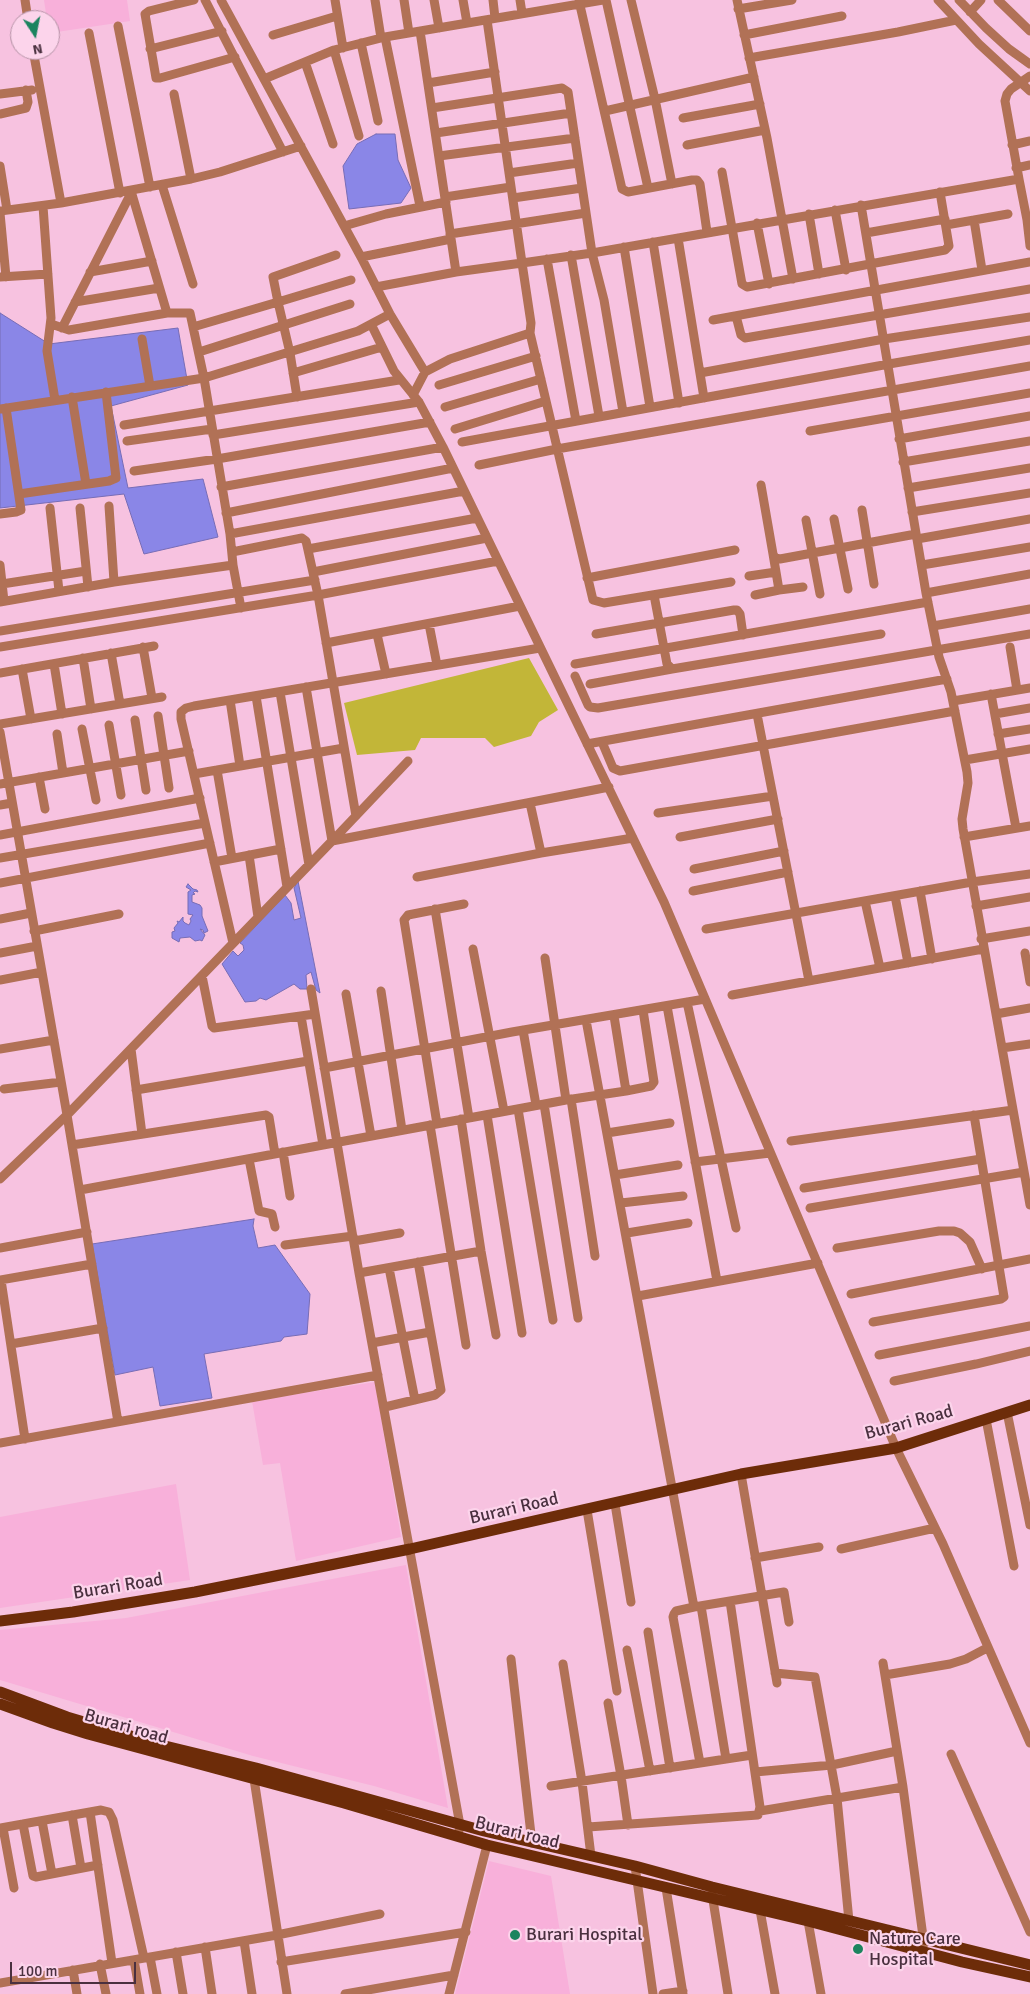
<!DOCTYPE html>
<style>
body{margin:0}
#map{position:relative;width:1030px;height:1994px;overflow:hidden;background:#f7c2e0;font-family:Signika,sans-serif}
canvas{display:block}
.north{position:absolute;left:10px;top:10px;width:50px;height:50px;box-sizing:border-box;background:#fcd4eb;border:1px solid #b592a6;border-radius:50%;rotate:169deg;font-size:14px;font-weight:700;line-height:20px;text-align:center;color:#4a303f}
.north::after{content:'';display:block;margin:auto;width:18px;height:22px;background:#1c845f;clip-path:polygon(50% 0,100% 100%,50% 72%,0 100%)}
.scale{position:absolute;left:10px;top:1962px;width:126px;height:22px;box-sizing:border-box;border:2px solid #4a303f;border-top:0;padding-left:6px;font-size:15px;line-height:18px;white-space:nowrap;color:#4a303f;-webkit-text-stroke:4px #fcd4eb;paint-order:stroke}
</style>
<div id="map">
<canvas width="1030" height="1994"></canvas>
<div class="north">N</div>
<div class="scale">100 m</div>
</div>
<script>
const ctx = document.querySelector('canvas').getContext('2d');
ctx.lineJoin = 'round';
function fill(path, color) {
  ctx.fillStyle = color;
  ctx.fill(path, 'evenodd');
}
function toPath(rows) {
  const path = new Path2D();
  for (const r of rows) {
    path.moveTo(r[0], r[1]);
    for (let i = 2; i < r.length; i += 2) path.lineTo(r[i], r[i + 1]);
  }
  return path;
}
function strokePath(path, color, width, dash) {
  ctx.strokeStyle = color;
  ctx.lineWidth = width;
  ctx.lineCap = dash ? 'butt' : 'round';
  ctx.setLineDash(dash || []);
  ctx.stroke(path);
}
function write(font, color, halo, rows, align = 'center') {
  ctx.font = font + ' Signika,sans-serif';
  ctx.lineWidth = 4.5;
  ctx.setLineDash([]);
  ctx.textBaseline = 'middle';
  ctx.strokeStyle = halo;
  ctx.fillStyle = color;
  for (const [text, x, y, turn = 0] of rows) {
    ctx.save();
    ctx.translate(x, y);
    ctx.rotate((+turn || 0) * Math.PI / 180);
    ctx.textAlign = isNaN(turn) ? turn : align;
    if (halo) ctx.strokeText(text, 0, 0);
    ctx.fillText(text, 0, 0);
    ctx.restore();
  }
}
const built = toPath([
 [44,0,127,0,130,21,50,33,50,20,47,20],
 [375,1382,401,1537,296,1561,280,1463,263,1465,252,1401],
 [176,1484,190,1580,0,1608,0,1517],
 [406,1565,448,1808,374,1786,253,1756,0,1680,0,1630,126,1618],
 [489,1861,551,1876,570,1994,455,1994]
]);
const green = toPath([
 [529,658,558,710,539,722,531,736,494,747,485,738,421,738,415,750,357,755,344,703]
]);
const water = toPath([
 [376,134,395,134,398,160,411,188,401,203,349,209,343,166,357,144,376,134],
 [0,313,49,344,178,328,188,385,111,406,128,488,203,479,218,537,144,554,124,494,0,508,0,313],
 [298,881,320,993,316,990,311,972,306,975,307,989,300,989,294,984,266,1000,260,998,256,1001,245,1002,222,964,233,951,238,956,244,950,243,945,240,943,285,895,291,903,294,920,301,918,294,888,298,881],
 [188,884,193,889,197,890,198,892,195,891,193,893,195,894,192,895,192,902,200,905,202,908,202,916,208,931,204,933,203,930,200,929,205,935,202,941,200,940,195,941,190,937,180,938,179,942,172,938,172,932,175,931,174,928,178,923,177,921,179,922,183,917,183,921,185,923,189,925,191,921,190,919,193,915,188,914,188,892,191,890,186,887,188,884],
 [254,1219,253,1226,258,1248,275,1245,310,1294,307,1334,284,1337,281,1341,204,1354,212,1398,160,1406,153,1367,115,1375,92,1244,254,1219]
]);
const minor = toPath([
 [25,0,28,20],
 [194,0,149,11,145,14,156,78,160,78,235,57],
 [205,0,283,152],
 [221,0,361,257,390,314,425,372,413,395],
 [335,0,343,48],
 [375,0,381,38],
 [404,0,409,33],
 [434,0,439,28],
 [463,0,467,23],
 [493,0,495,18],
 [520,0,522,13],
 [606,0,648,188],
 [631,0,655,99,672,184],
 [737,0,767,138,793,279],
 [938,0,979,44,1030,91],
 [959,0,986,28,1009,49,1030,64],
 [998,0,1030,31],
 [579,1,622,189,628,192,692,180,697,180,700,184,707,232],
 [738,9,792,0],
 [970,12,981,0],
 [118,26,150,187],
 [420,31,456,272],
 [89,33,120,193],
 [273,35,337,16],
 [744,35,842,16],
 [385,37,420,206],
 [361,43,378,121],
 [150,49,222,31],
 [33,50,61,203],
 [334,50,359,136],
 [749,58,898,32,956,20],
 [305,62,333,144],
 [264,79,334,50,385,37,603,0],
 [428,83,495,72],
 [0,94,32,90],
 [174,94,191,179],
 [432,108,562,88,568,92,592,253,604,300,623,412],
 [605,111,754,77],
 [0,114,26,108,28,102,26,90],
 [683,118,760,104],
 [436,133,571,113],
 [687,145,765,130],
 [1012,145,1030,141],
 [439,156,575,138],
 [0,166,7,210],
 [1016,168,1030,165],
 [722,172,742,284,747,287,945,250,949,246,940,192],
 [509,173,578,163],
 [1019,179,1027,220,1030,246],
 [162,185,193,284],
 [445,197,511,187],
 [513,198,582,188],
 [861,205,926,593,939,657,951,692,967,772,968,783,962,819,963,829,1030,1205],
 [43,206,51,318,47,351,55,400],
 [835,210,846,270],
 [0,211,61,203,191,179,220,172,301,146],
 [0,213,6,277],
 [809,214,819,274],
 [974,220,982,270],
 [757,223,769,284],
 [946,225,1008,214],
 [344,226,386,214,446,202],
 [866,233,945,219],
 [450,234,586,213],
 [678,238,704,398],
 [653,242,679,403],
 [624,247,650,407],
 [336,255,273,277,278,302,351,280],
 [571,255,599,416],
 [361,257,451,239],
 [547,259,576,421],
 [90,272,152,261],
 [0,277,48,274],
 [376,287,456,272,522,263,487,20],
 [75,302,159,288],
 [736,316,741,335,745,338,1030,289],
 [713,320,1030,262],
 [51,324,69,330,167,313,131,191],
 [371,324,394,371,419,402,443,447,664,902,896,1448,943,1544,1030,1743],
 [193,327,278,302,290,353,297,397],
 [62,328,128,199,132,195],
 [530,333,593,600,604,603,731,582],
 [142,339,150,386],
 [199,352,350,304],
 [425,372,450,359,530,333,531,323,522,263,592,253,1019,179,1005,101,1007,94,1011,89,1030,76],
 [293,373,382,347],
 [700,373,884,339,1030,317],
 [439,385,536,356],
 [72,397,86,484],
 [445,407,541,379],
 [0,409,204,378,190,313,167,313],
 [124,425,399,380],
 [455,429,546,401],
 [810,431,1030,393],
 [213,435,419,402],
 [899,439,1030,416],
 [127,441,212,429],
 [462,442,889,364,1030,340],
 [903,462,1030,441],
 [479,465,557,449,1030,366],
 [134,471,217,459,430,422],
 [761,485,773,554,775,558,780,559,916,534],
 [221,487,443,447],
 [908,488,1030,468],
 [19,494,109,481,116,478,106,392],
 [109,506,114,582],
 [50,508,59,591],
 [80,508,88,587],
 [862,510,874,584],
 [912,512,1030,493],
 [226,513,453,468],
 [0,514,16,512,21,510,6,408],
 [834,519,848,589],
 [806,520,820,594],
 [230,534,464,491],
 [917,539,1030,519],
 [308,549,477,518],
 [232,552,302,538,306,541,318,595,356,816],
 [773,554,779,590,803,587],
 [0,565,4,601],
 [233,565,241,608],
 [922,565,1030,547],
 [313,572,487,538],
 [749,576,776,572],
 [587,578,735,550],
 [2,584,86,571],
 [926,593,1030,574],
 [654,595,667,664,672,669,881,634],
 [755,595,779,590],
 [0,602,114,582,233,565,230,534,204,378,358,331,390,314],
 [429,624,437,665],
 [933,626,1030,609],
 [0,631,315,580],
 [377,634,386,674],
 [596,634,734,610,737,610,740,614,743,635],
 [326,643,520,606],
 [0,647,318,595,498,561],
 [143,647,152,698],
 [1010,647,1017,690],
 [111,653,120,704],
 [83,658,91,709],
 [54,664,62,714],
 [575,664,928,602],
 [22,669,31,719],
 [0,673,154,646],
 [575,676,588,705,590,707,598,708,1030,634],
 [590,684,672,669],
 [306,687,332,841],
 [280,692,309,865],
 [991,694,1016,828],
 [256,696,287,887],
 [230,700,240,766],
 [953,701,1030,688],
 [757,714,809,981],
 [995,714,1030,708],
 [158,716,169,788],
 [135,720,146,790],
 [0,724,162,697],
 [109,725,121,795],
 [82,729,96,800],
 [0,732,67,1115,118,1422],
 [57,734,63,773],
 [998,734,1030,729],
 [602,742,613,768,620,771,955,711],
 [587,744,947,679],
 [965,760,1030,749],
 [217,770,232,858],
 [194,774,344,748],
 [39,777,45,809],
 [0,784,189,751],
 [530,803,541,853],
 [0,805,12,803],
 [658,813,773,796],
 [0,835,200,798],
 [680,837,778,819],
 [964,837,1030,826],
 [333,840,408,761],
 [249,855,258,917],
 [0,858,205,823],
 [214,862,281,849],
 [694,869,784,851],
 [417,877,541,853,633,838],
 [0,883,210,843],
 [693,891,788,872],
 [920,891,932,959],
 [895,896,908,963],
 [865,901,880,968],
 [976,906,1030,897],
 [435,909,469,1118],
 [0,919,31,913],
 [706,929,972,882,1030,874],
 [34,931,119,914],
 [981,939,1030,931],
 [233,943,181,719,181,712,186,708,194,706,540,648],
 [473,949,504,1111],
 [0,953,37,946],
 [1025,953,1030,982],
 [545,958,566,1100],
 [202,976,212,1026,214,1028,315,1014],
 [0,980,42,972],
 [311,989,359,1273,460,1825,458,1836],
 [381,991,402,1130],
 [346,994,371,1136],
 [732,995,983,949],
 [687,1002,736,1228],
 [667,1006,717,1281],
 [996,1014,1030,1008],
 [301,1016,323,1145],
 [586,1020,694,1607],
 [523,1030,536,1105],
 [1002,1048,1030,1044],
 [0,1049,54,1040],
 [131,1049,142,1134],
 [324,1068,512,1032,705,999],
 [4,1089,61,1082],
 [136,1090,308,1061],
 [626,1091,651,1086,654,1082,643,1010],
 [571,1099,595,1256],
 [544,1104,578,1318],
 [518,1109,553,1320],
 [487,1115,522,1333],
 [461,1119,481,1251,496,1335],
 [437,1124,404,920,408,915,464,904],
 [430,1125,466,1345],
 [607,1133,670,1123],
 [791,1141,1013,1110],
 [72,1145,266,1115,269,1117,275,1154],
 [283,1152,290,1196],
 [249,1159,259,1211,272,1214,275,1227],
 [695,1162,770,1153],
 [615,1175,678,1165],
 [0,1179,67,1115,332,841,609,787],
 [804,1188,981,1159],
 [80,1190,566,1100,626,1091,614,1016],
 [621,1203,683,1196],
 [810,1208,1024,1172],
 [627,1233,688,1223],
 [354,1241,400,1233],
 [285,1245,353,1236],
 [0,1248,87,1232],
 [837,1248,939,1231,954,1231,960,1233,970,1242,982,1269],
 [389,1268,415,1400],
 [359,1273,481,1251],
 [0,1280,92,1264],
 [1,1280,25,1439],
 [851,1294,1030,1259],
 [638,1296,818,1263],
 [873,1322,1001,1299,1004,1297,974,1115],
 [372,1343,430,1332],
 [11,1344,103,1328],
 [879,1355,1030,1326],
 [894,1381,976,1364,1030,1351],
 [385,1407,435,1395,441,1390,418,1262],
 [1007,1412,1030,1525],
 [986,1419,1014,1566],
 [0,1443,378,1375],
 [741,1474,777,1683],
 [615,1504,631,1602],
 [587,1510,617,1691],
 [841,1549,935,1528],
 [755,1558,819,1547],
 [701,1606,726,1759],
 [648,1632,670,1768],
 [627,1650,650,1771],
 [511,1659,532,1843],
 [883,1663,903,1787,924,1944],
 [563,1664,582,1782,591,1856],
 [775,1673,815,1677,837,1798,849,1921],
 [885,1675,950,1664,966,1659,987,1648],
 [608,1703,621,1776,628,1825],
 [951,1754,1030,1932],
 [700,1763,673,1617,674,1614,676,1611,694,1607,784,1592,789,1622],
 [755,1772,832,1765,897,1751],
 [254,1774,254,1779,287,1994],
 [551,1786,752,1755],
 [760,1811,903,1787],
 [90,1812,112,1963],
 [72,1815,81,1868],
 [42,1821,52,1874],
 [23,1824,33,1876,36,1877,98,1865],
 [588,1827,758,1815,760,1807,730,1601],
 [0,1828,101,1810,109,1812,113,1820,144,1958],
 [3,1828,14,1888],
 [635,1866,653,1994],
 [666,1888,683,1994],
 [712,1894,728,1994],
 [760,1910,775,1994],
 [808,1921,821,1994],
 [244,1941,252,1994],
 [205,1947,212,1994],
 [176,1952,183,1994],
 [150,1957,157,1994],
 [134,1960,140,1994],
 [281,1962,466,1932],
 [100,1964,106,1994],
 [73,1970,77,1994],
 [0,1983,277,1935,380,1914],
 [345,1994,454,1975],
 [449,1994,487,1845],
 [663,1994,683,1991]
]);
const major = toPath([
 [0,1621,73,1612,195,1592,410,1549,741,1474,896,1448,1030,1405],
 [0,1692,67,1717,161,1745,256,1768,484,1831,635,1866,712,1887,1030,1965],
 [0,1704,53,1723,88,1734,344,1803,487,1845,808,1921,962,1962,1030,1977]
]);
const markers = [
 [515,1935,6,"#1c845f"],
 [858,1949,6,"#1c845f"]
];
const streetNames = [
 ["Burari Road",909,1423,-15],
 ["Burari Road",514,1509,-13],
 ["Burari Road",118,1587,-9],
 ["Burari road",126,1727,16],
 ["Burari road",517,1833,14]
];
const poiNames = [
 ["Burari Hospital",526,1935],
 ["Nature Care",869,1939],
 ["Hospital",869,1960]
];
fill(built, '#f8b0da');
fill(green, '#c2b638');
fill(water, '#8a86e7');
strokePath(water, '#776cb5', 1);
strokePath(minor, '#b17156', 9);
strokePath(major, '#6d2c09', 11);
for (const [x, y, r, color] of markers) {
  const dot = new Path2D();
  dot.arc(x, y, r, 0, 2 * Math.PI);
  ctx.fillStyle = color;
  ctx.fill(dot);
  strokePath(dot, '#fcd4eb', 2);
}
write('18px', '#4a303f', '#fcd4eb', streetNames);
write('18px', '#4a303f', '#fcd4eb', poiNames, 'left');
</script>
